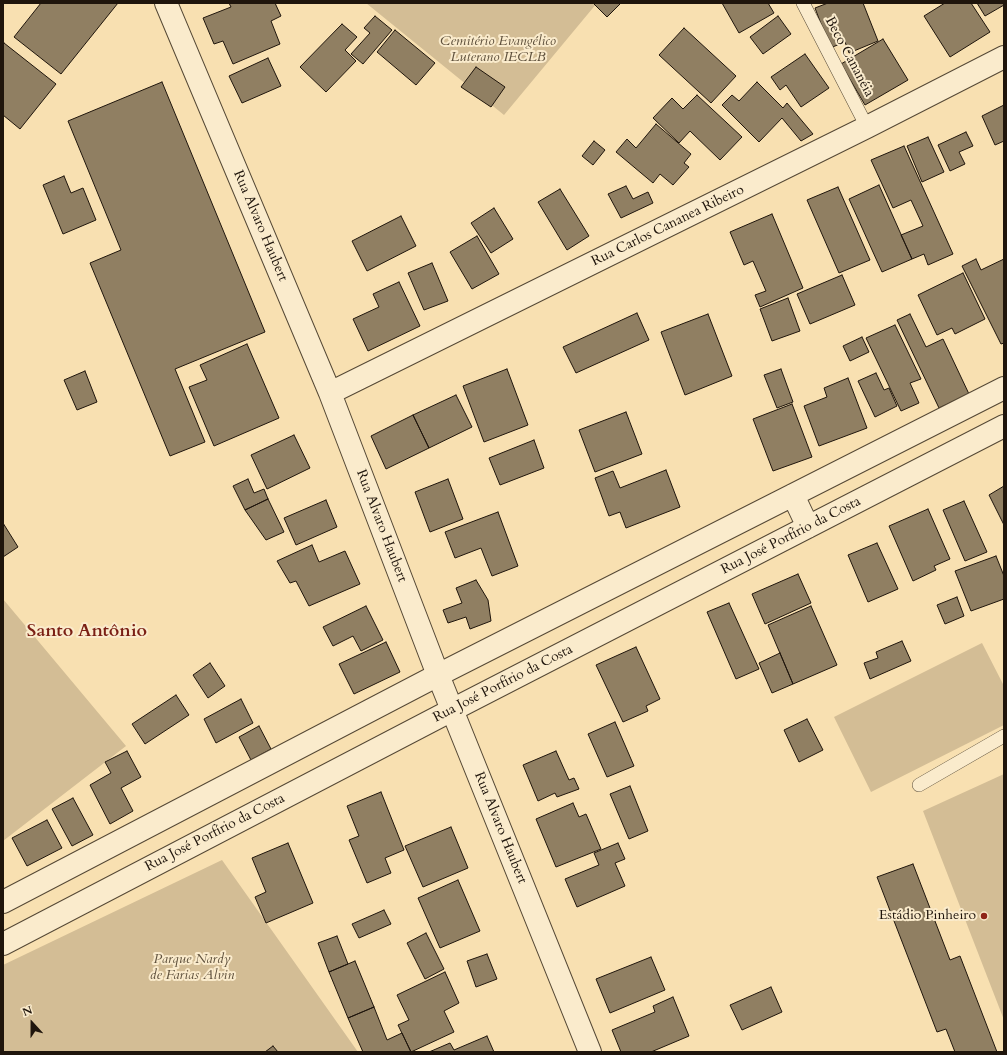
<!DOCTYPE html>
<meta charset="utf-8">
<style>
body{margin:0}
#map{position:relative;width:1007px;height:1055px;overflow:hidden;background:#f8e0b1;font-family:Cardo,serif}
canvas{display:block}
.frame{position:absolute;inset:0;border:4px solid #1f150c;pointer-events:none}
.north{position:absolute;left:12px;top:1003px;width:40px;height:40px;-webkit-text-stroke:3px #faebcc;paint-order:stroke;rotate:339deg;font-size:11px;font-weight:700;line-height:16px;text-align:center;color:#1f150c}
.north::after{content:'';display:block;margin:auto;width:14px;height:18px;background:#1f150c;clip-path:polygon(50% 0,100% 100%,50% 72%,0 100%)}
</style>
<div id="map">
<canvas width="1007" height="1055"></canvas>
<div class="frame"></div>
<div class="north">N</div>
</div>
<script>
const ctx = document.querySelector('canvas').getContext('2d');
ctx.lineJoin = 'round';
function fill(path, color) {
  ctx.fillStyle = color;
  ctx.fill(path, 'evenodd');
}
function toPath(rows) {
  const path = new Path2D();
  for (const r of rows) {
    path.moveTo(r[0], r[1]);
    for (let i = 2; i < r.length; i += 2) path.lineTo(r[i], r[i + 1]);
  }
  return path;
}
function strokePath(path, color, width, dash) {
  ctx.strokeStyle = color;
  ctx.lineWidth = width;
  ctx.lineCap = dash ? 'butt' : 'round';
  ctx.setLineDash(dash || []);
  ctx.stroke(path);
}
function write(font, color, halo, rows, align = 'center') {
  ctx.font = font + ' Cardo,serif';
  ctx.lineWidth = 4;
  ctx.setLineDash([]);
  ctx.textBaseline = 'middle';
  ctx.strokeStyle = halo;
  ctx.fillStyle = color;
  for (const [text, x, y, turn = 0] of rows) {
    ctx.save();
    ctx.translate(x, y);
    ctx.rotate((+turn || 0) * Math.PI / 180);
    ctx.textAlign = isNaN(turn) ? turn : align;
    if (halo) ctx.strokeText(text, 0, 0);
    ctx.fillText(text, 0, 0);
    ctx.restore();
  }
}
const green = toPath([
 [366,3,597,3,504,115],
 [3,599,126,746,3,841],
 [982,643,1004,686,1004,725,871,792,834,717],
 [1004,774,1004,1020,923,811],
 [222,860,358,1052,3,1052,3,965]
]);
const building = toPath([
 [41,3,118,3,61,74,14,37,41,3],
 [229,3,275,3,281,16,271,21,280,44,233,64,223,41,214,44,203,18,231,7,229,3],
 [595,3,621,3,607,17,594,4,595,3],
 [722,3,768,3,774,13,739,33,722,3],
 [828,3,863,3,878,41,849,53,845,42,830,48,815,8,828,3],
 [945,3,971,3,990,32,950,57,924,16,945,3],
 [977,3,1004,3,1004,5,985,16,977,3],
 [375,16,392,30,363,64,351,54,370,33,364,28,375,16],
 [778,16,791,34,763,54,750,37,778,16],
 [342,24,357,37,345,50,356,61,326,92,300,67,342,24],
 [684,28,736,76,711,103,659,55,684,28],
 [395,30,435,63,416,85,377,52,395,30],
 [883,39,908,80,865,105,841,64,883,39],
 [4,43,56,84,20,129,3,115,3,44,4,43],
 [805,54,829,88,801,107,786,85,780,90,771,77,805,54],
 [268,58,281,86,242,103,229,76,268,58],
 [476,67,505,87,491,107,461,87,476,67],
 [162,82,265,332,175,369,205,442,170,456,90,263,121,250,68,121,162,82],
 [757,82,783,108,787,103,813,134,801,141,782,118,759,142,722,105,732,95,739,101,757,82],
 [697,95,742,137,720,160,690,131,679,143,653,118,672,98,683,109,697,95],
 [1004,105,1004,141,995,145,982,116,1004,105],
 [656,124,691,154,684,163,689,167,673,185,660,174,653,183,616,152,627,139,636,148,656,124],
 [966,132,973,146,959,152,965,164,950,171,938,145,966,132],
 [928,137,944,172,922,182,907,146,928,137],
 [594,141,605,150,593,165,582,156,594,141],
 [904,146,953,254,928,265,924,254,912,259,901,235,923,226,911,200,893,208,871,160,904,146],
 [64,176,71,193,83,188,96,220,63,234,43,185,64,176],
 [879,185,912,259,882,272,849,199,879,185],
 [626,186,633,199,648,192,653,203,621,218,608,194,626,186],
 [838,187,870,260,839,273,807,200,838,187],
 [560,189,589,236,567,250,538,202,560,189],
 [494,208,513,239,491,253,471,223,494,208],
 [772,214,803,288,760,307,755,295,766,291,753,261,744,265,730,232,772,214],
 [401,216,416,246,367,271,352,241,401,216],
 [477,236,499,274,472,289,450,252,477,236],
 [976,259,981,270,1004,259,1004,343,1001,344,962,266,976,259],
 [432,263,448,301,424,310,408,273,432,263],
 [963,273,985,319,955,334,952,328,937,335,918,295,963,273],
 [842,275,855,305,810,324,797,294,842,275],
 [399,282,420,326,368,351,353,319,379,307,373,294,399,282],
 [788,298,800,331,772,341,760,309,788,298],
 [637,313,649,340,576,373,563,347,637,313],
 [708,314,732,376,685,395,661,332,708,314],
 [910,314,926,347,943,339,969,394,939,408,897,320,910,314],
 [895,325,921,379,910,383,919,403,901,411,866,338,895,325],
 [862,337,869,352,850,361,843,346,862,337],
 [247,344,279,418,214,446,189,387,207,380,200,365,247,344],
 [507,369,528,425,484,442,463,386,507,369],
 [781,369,793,402,777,408,764,375,781,369],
 [85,371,97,402,77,410,64,380,85,371],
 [876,373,884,390,889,388,897,406,875,417,858,381,876,373],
 [848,378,867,428,819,446,804,406,827,397,824,388,848,378],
 [456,395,472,427,429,448,413,415,456,395],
 [792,404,812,457,773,471,753,419,792,404],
 [626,412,642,454,595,472,579,430,626,412],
 [413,415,429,448,386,469,371,436,413,415],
 [294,435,310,468,267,489,251,455,294,435],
 [534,440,544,468,500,485,489,458,534,440],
 [666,470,680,507,626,528,620,512,609,516,595,478,613,471,620,488,666,470],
 [248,479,254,493,264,489,268,499,245,510,233,486,248,479],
 [448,479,463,519,430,532,415,492,448,479],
 [1004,486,1004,525,989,495,1004,486],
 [268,499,284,532,266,540,245,510,268,499],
 [326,500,337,527,296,545,284,518,326,500],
 [964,501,987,552,965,561,943,510,964,501],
 [928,509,950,559,934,566,936,570,913,581,889,526,928,509],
 [498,512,518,566,492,576,481,548,455,558,445,532,498,512],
 [3,523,18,547,3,557,3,523],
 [877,543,898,589,868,602,848,555,877,543],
 [312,545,319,562,345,551,360,584,309,606,296,581,290,583,277,561,312,545],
 [996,556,1004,576,1004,599,971,611,955,571,996,556],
 [798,574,811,603,765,624,752,594,798,574],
 [476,580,488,600,491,621,470,629,466,617,448,623,443,610,462,603,456,588,476,580],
 [957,597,964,616,945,624,937,605,957,597],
 [729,603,759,669,736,679,707,612,729,603],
 [366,606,383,640,361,651,353,636,333,646,323,627,366,606],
 [811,606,837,665,793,684,768,625,811,606],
 [902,641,911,661,870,679,864,663,878,658,876,652,902,641],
 [386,642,400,672,354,694,339,664,386,642],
 [636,647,660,699,646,706,648,711,623,722,596,665,636,647],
 [780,653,793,684,772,693,759,663,780,653],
 [210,663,225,686,208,698,193,675,210,663],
 [176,695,189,715,145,744,132,724,176,695],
 [241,699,253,723,216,743,204,719,241,699],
 [807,719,823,750,799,762,784,730,807,719],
 [615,722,634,766,607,777,588,734,615,722],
 [259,726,271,749,251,760,239,737,259,726],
 [127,751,141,777,121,788,133,811,110,824,90,785,111,773,105,762,127,751],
 [556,751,569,780,574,778,579,789,557,797,555,793,538,801,523,765,556,751],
 [630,786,648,831,629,839,610,794,630,786],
 [381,792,404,850,385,858,391,873,367,883,349,840,359,836,347,806,381,792],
 [73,798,93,835,72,846,52,809,73,798],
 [573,803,579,817,586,814,601,849,556,867,536,819,573,803],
 [47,820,62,848,27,866,12,838,47,820],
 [451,827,468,868,423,887,405,846,451,827],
 [288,843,313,903,266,923,255,897,266,892,252,858,288,843],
 [618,843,625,859,615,863,625,886,577,907,565,879,599,865,594,853,618,843],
 [913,864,950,960,960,956,997,1052,955,1052,946,1029,937,1032,877,877,913,864],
 [458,880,480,931,440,948,418,898,458,880],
 [384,910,391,924,359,938,352,924,384,910],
 [426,933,444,969,425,979,407,943,426,933],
 [337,936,348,964,329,972,318,943,337,936],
 [487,954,497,979,476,987,467,961,487,954],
 [651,957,665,990,610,1013,596,979,651,957],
 [355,961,374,1007,348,1018,329,972,355,961],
 [445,972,459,1003,444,1011,454,1032,411,1052,398,1025,409,1020,397,995,445,972],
 [771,987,782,1012,742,1030,730,1005,771,987],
 [673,997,689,1036,651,1052,621,1052,612,1030,655,1012,653,1006,673,997],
 [374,1007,387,1040,402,1033,411,1052,363,1052,348,1018,374,1007],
 [487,1036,494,1052,429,1052,450,1043,454,1050,487,1036],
 [273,1046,278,1052,265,1052,273,1046]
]);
const service = toPath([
 [803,3,867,127],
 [919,785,1004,736]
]);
const minor = toPath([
 [166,3,330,393,438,675,590,1052],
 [330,393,867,127,1004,57]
]);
const tertiary = toPath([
 [793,495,808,527],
 [3,902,438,675,1004,388],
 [3,944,452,710,1004,426]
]);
const markers = [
 [984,916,4,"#8f2418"]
];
const parkNames = [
 ["Cemitério Evangélico",498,42],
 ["Luterano IECLB",498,58],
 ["Parque Nardy",192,960],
 ["de Farias Alvin",192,976]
];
const streetNames = [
 ["Beco Cananéia",849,57,62],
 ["Rua Alvaro Haubert",260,226,67],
 ["Rua Carlos Cananea Ribeiro",668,226,-26],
 ["Rua Alvaro Haubert",381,526,69],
 ["Rua José Porfírio da Costa",791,536,-27],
 ["Rua José Porfírio da Costa",503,684,-27],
 ["Rua Alvaro Haubert",500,828,68],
 ["Rua José Porfírio da Costa",215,833,-27]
];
const poiNames = [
 ["Estádio Pinheiro",976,916]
];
const districtNames = [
 ["Santo Antônio",87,632]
];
fill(green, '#d3bd95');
fill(building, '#907f62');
strokePath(building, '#1f150c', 1);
strokePath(service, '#554835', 14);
strokePath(minor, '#554835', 24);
strokePath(tertiary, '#554835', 24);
strokePath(service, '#faebcc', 13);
strokePath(minor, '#faebcc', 22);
strokePath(tertiary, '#faebcc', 22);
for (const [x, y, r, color] of markers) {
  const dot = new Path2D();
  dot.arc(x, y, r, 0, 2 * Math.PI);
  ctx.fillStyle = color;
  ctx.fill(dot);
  strokePath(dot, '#faebcc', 1.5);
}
write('italic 14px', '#5e503c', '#faebcc', parkNames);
write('14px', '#1f150c', '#faebcc', streetNames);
write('14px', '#1f150c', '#faebcc', poiNames, 'right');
write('bold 18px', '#7a1f14', '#faebcc', districtNames);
</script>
